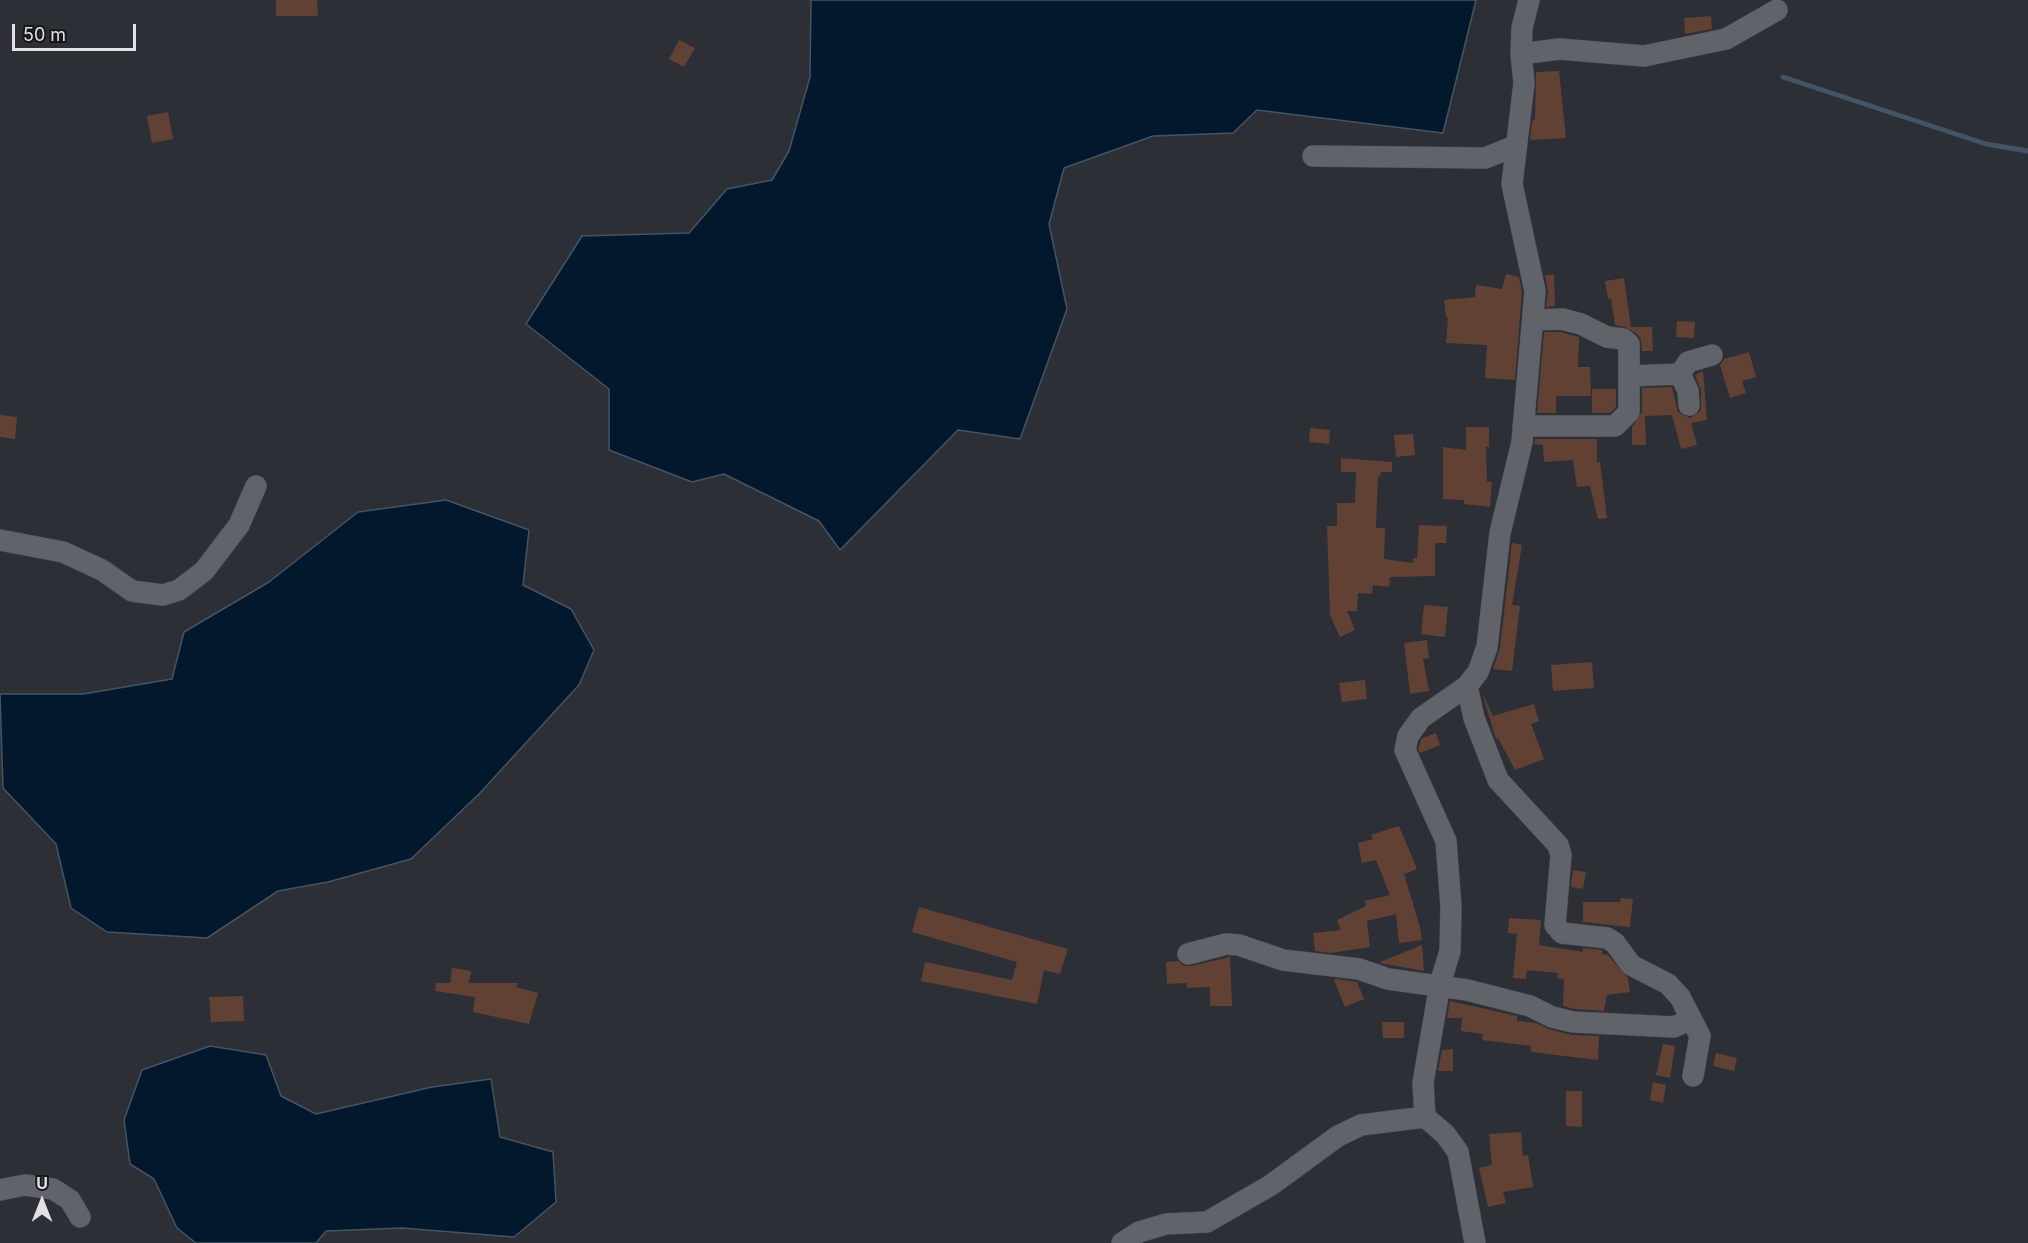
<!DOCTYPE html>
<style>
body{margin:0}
#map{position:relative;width:2028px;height:1243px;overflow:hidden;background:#2c2f35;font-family:Inter,sans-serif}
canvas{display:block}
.north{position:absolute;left:12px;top:1171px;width:60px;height:60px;-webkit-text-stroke:4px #16171a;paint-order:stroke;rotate:0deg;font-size:16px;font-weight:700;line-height:24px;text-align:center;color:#dfe1e5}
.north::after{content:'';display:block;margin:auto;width:21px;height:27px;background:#dfe1e5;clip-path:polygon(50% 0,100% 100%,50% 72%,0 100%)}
.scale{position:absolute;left:12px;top:24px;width:124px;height:27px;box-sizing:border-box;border:3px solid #dfe1e5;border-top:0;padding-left:8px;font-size:18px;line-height:21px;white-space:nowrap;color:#dfe1e5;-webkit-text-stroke:4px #16171a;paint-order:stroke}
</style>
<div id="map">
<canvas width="2028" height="1243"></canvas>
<div class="north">U</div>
<div class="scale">50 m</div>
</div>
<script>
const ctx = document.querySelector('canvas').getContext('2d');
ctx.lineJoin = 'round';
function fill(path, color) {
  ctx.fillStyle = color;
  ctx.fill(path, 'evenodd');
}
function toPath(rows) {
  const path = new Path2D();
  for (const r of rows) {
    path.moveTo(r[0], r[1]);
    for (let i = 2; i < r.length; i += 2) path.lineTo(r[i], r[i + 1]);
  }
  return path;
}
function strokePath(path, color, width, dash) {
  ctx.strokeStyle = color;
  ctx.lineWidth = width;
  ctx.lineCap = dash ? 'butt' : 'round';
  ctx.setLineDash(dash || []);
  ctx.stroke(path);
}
const water = toPath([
 [811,0,1476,0,1443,133,1257,110,1233,133,1153,136,1064,168,1049,224,1067,309,1020,439,958,430,840,550,819,521,724,474,692,482,609,450,609,389,526,324,582,236,689,233,727,189,772,180,789,151,810,77,811,0],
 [446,500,529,530,523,585,571,609,594,650,579,685,479,794,411,859,328,882,278,891,207,938,107,932,71,908,56,844,3,788,0,694,83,694,172,679,184,632,269,582,358,512,446,500],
 [210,1046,266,1055,281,1096,316,1114,432,1087,491,1079,500,1137,553,1152,556,1202,514,1237,402,1228,326,1231,316,1243,196,1243,177,1228,154,1179,130,1164,124,1120,142,1070,210,1046]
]);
const stream = toPath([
 [1783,77,1986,144,2028,151]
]);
const building = toPath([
 [276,0,317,0,318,16,276,16],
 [1711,16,1712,29,1685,34,1684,18],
 [679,40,695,48,684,67,669,59],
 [1559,71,1566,138,1530,140,1532,121,1535,120,1536,72],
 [168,112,173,139,152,143,147,116],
 [1506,274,1519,277,1522,292,1515,380,1485,378,1487,345,1446,343,1448,317,1446,317,1444,300,1475,297,1476,285,1502,289],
 [1545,275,1554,275,1555,306,1546,307,1548,292],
 [1624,278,1631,327,1652,327,1653,351,1642,351,1641,339,1637,334,1625,327,1615,325,1611,299,1608,299,1605,281],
 [1677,321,1695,322,1694,338,1676,337],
 [1544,332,1561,332,1579,337,1578,367,1590,367,1591,396,1556,396,1556,413,1537,413],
 [1749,352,1756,377,1742,381,1746,393,1730,398,1720,365,1724,359],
 [1703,371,1707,420,1691,423,1697,445,1681,449,1672,415,1645,416,1646,445,1632,445,1632,427,1642,412,1642,388,1672,387,1678,412,1690,418,1701,410,1701,390,1695,375],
 [1592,389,1616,389,1616,407,1610,413,1592,413],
 [0,415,17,417,15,439,0,437],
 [1466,427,1489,427,1489,447,1486,447,1487,482,1492,482,1490,507,1464,504,1464,500,1443,499,1443,447,1466,450],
 [1310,428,1330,430,1329,444,1309,442],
 [1413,434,1415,455,1396,457,1394,435],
 [1535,439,1597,439,1597,462,1600,462,1607,518,1598,519,1590,486,1577,487,1573,460,1544,462,1543,445,1534,444],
 [1341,458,1392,462,1392,472,1381,472,1380,476,1378,476,1376,528,1385,528,1384,559,1413,563,1413,558,1417,558,1419,525,1447,526,1446,543,1435,543,1435,576,1390,577,1389,587,1373,585,1372,594,1358,593,1357,611,1347,611,1355,630,1340,637,1330,615,1327,526,1337,526,1337,503,1355,503,1356,472,1341,472],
 [1512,543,1522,545,1512,605,1520,606,1512,671,1493,669,1500,648],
 [1424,605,1448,607,1445,637,1421,634],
 [1427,640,1429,658,1423,659,1429,691,1410,694,1404,643],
 [1592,662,1594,688,1553,691,1551,665],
 [1365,680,1367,699,1342,702,1339,683],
 [1482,693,1493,716,1534,704,1539,721,1531,724,1544,759,1515,770,1498,738,1496,739],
 [1436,733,1440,745,1420,753,1418,749,1422,738],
 [1399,826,1417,869,1404,874,1420,927,1422,940,1399,943,1396,914,1367,921,1370,947,1331,953,1315,951,1313,933,1341,930,1337,920,1366,906,1365,901,1390,895,1376,860,1362,863,1358,843,1373,839,1371,835],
 [1573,870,1586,872,1583,889,1571,887],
 [1621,898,1633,899,1630,927,1583,922,1583,902,1620,902],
 [919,907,1068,949,1060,974,1044,970,1037,1004,921,981,925,962,1012,980,1017,962,912,932],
 [1509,918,1541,920,1539,945,1583,952,1583,948,1602,950,1602,954,1608,955,1628,978,1630,992,1607,995,1604,1011,1575,1009,1563,1006,1564,979,1557,978,1558,973,1527,970,1526,979,1513,978,1517,934,1508,933],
 [1422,945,1424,971,1380,963,1380,962],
 [1230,957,1232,1006,1210,1006,1210,987,1187,988,1187,983,1167,984,1166,962,1178,961,1184,966,1191,966],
 [452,968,471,971,469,983,518,983,516,987,538,993,529,1024,473,1012,475,997,435,991,436,983,450,983],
 [1337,979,1357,982,1364,999,1345,1007,1334,980],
 [243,996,244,1021,211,1022,209,997],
 [1450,1001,1517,1016,1517,1021,1536,1023,1549,1029,1572,1035,1599,1036,1598,1060,1531,1052,1531,1046,1482,1040,1483,1034,1461,1031,1462,1018,1447,1018],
 [1382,1022,1404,1022,1404,1038,1383,1038],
 [1663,1044,1675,1046,1670,1078,1656,1075],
 [1453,1049,1453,1071,1438,1071,1442,1050],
 [1716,1053,1737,1058,1734,1071,1713,1066],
 [1653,1082,1666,1085,1663,1103,1650,1100],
 [1566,1091,1582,1091,1582,1127,1566,1126],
 [1521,1132,1523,1156,1528,1155,1533,1187,1503,1192,1506,1203,1488,1207,1479,1168,1492,1165,1489,1134]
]);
const minor = toPath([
 [1521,54,1559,49,1644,56,1726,39,1777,10],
 [1313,156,1485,158,1515,146],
 [1680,374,1688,362,1712,355],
 [1629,376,1680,374,1688,391,1689,405],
 [1523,426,1615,426,1629,412,1629,344,1623,339,1607,337,1581,324,1562,319,1534,320],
 [0,540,63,552,102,570,132,591,163,595,179,590,204,571,239,525,256,486],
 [1467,686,1474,718,1498,780,1558,845,1561,855,1555,925,1562,933,1607,938,1615,943,1631,965,1668,984,1680,997,1700,1036,1693,1076],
 [1188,954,1226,944,1239,945,1283,960,1359,969,1388,979,1467,990,1530,1006,1552,1017,1573,1022,1674,1027,1691,1019],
 [1425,1117,1423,1083,1440,984,1450,951,1451,907,1446,841,1405,750,1408,736,1421,718,1467,686,1478,672,1487,647,1500,533,1522,442,1535,291,1512,184,1524,83,1521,54,1522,28,1529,0],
 [0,1190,25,1185,53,1189,70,1200,80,1217],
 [1122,1243,1139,1232,1166,1224,1207,1222,1271,1185,1338,1136,1361,1125,1425,1117,1445,1134,1458,1152,1475,1243]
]);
fill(water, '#03182c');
strokePath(water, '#455464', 1.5);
strokePath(stream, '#455464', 5);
fill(building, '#624135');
strokePath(minor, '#4a4c50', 22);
strokePath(minor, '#60636a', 21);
</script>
